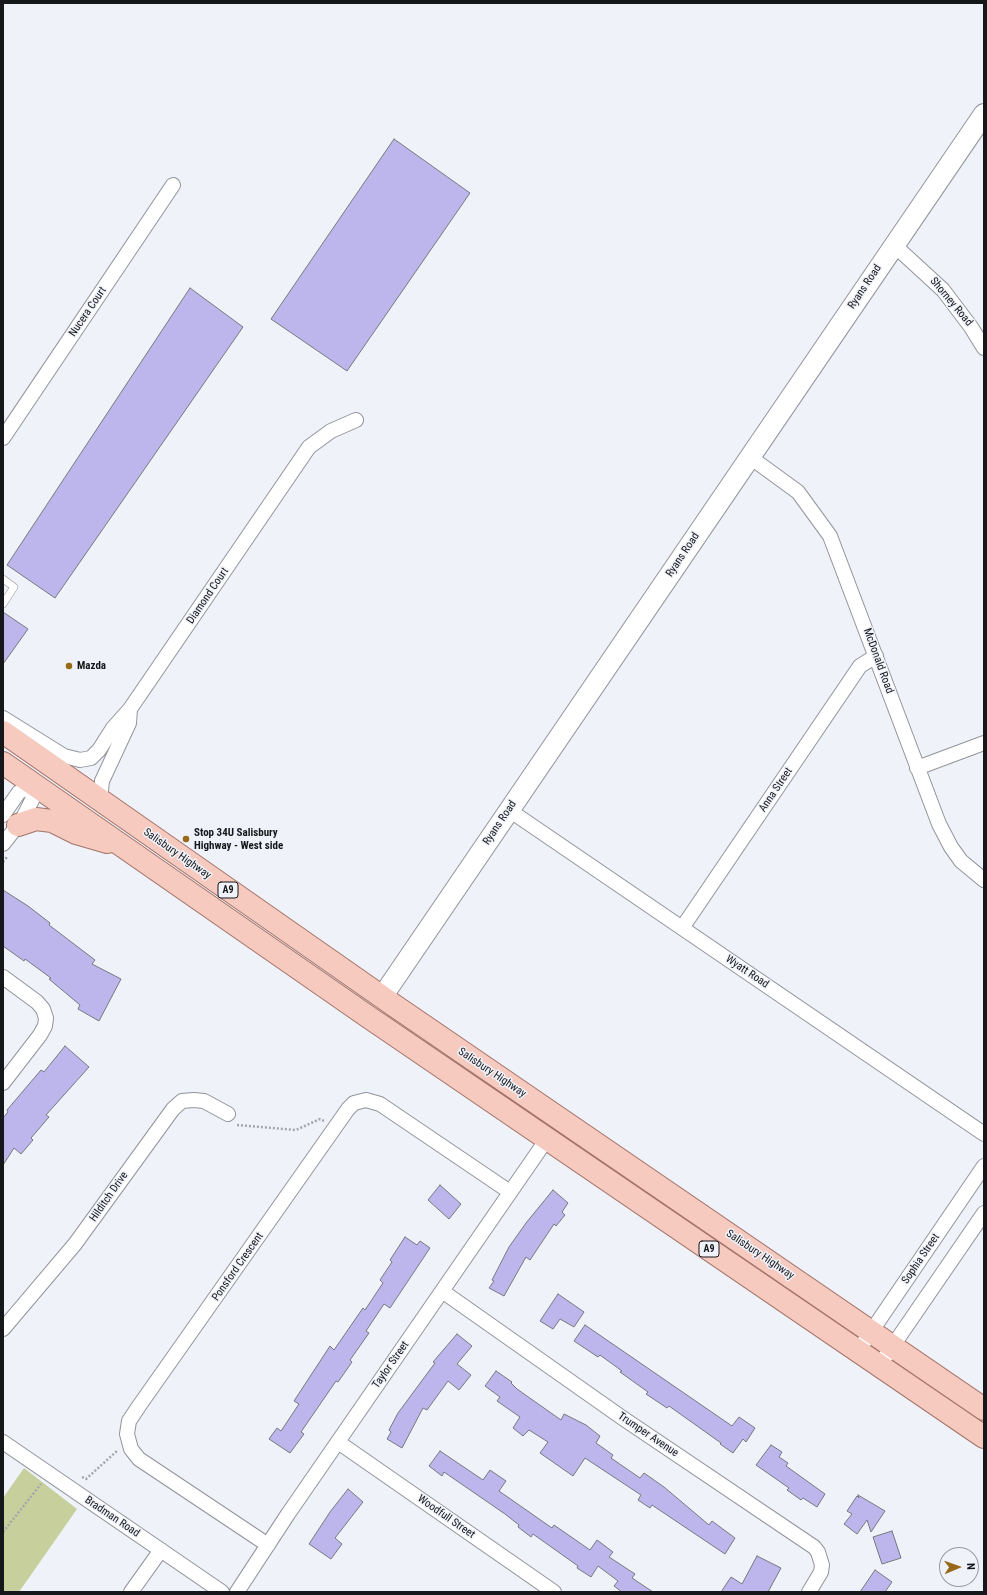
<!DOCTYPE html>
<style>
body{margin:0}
#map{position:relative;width:987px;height:1595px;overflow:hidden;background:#eff2f9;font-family:"Roboto Condensed",sans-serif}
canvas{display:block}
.frame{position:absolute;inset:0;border:4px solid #16171a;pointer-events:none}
.north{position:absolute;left:939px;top:1547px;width:40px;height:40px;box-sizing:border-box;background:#eff2f9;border:1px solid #989aa0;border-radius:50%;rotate:88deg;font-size:11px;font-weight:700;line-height:16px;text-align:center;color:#16171a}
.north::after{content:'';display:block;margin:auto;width:14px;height:18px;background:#986919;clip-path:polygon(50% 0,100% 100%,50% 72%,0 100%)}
</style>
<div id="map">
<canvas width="987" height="1595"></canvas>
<div class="frame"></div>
<div class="north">N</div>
</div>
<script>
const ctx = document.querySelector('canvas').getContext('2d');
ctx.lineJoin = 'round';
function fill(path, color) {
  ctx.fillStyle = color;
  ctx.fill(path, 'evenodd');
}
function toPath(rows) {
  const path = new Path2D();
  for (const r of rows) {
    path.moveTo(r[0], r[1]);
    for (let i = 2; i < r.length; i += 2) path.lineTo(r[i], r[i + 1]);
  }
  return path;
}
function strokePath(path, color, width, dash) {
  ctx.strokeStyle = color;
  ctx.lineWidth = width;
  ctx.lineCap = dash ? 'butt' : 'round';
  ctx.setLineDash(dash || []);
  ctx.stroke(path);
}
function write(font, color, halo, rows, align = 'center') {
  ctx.font = font + ' "Roboto Condensed",sans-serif';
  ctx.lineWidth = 3;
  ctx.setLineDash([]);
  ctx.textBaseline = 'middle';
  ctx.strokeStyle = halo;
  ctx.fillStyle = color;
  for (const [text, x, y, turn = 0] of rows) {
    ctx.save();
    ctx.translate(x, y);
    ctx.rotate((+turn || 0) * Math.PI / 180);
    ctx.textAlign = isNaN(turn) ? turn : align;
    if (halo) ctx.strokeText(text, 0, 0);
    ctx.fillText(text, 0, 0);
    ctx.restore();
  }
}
const green = toPath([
 [24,1468,77,1509,19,1592,3,1592,3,1498]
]);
const building = toPath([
 [394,139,470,193,347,371,271,319,394,139],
 [190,288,243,327,55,598,7,565,190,288],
 [3,612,28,629,3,664,3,612],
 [3,890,28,906,50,923,49,925,95,960,92,964,121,979,99,1021,78,1009,80,1005,49,979,51,978,25,959,24,961,3,946,3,890],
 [65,1046,89,1067,46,1115,49,1117,31,1138,33,1140,21,1154,14,1148,3,1165,3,1118,8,1112,7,1110,41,1070,44,1072,65,1046],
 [440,1185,461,1204,449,1219,428,1200,440,1185],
 [553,1190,568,1203,562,1212,565,1215,556,1226,554,1224,530,1260,526,1257,504,1296,489,1288,494,1281,492,1280,509,1247,526,1223,553,1190],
 [405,1237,417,1245,420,1241,430,1248,390,1308,384,1304,366,1331,369,1333,350,1360,352,1362,338,1382,336,1381,301,1432,304,1434,290,1453,269,1439,277,1428,281,1431,299,1404,294,1401,330,1346,334,1350,363,1308,365,1310,383,1283,380,1280,392,1262,390,1260,405,1237],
 [558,1294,584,1312,574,1327,560,1319,553,1329,540,1321,558,1294],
 [585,1325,732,1426,739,1417,755,1428,746,1442,743,1439,733,1453,720,1444,721,1443,669,1406,667,1408,646,1394,648,1392,620,1372,622,1371,600,1355,598,1357,574,1341,585,1325],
 [457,1334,472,1346,457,1364,471,1375,459,1390,448,1381,427,1410,423,1408,402,1448,387,1439,391,1432,389,1430,398,1413,435,1363,433,1362,457,1334],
 [496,1371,512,1382,511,1383,517,1389,561,1420,564,1414,586,1425,600,1436,596,1443,613,1455,611,1458,640,1478,644,1473,664,1487,709,1525,712,1521,735,1538,725,1554,652,1505,650,1508,638,1500,641,1495,585,1458,573,1476,540,1453,548,1442,529,1430,523,1436,513,1428,520,1417,497,1401,500,1397,485,1386,496,1371],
 [771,1445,782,1452,779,1457,788,1463,786,1466,825,1494,817,1507,803,1498,801,1500,787,1490,789,1488,756,1465,771,1445],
 [440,1451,483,1480,490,1470,506,1481,499,1491,552,1528,554,1525,590,1550,597,1540,613,1552,609,1557,635,1574,632,1578,653,1592,622,1592,614,1586,618,1581,598,1566,591,1577,577,1568,578,1566,533,1534,531,1537,518,1527,519,1525,505,1514,444,1472,442,1476,429,1466,440,1451],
 [348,1489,363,1502,335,1538,342,1544,331,1559,309,1544,330,1512,348,1489],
 [858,1495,885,1511,871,1532,867,1520,857,1534,844,1524,852,1514,847,1511,857,1496,859,1498,858,1495],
 [892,1531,901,1558,882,1564,873,1537,892,1531],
 [757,1556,781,1568,768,1592,721,1592,731,1577,742,1584,757,1556],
 [875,1570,892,1582,885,1592,860,1592,875,1570]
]);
const path = toPath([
 [3,862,7,857],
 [237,1125,296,1130,320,1119,324,1121],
 [82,1477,86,1479,117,1451],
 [3,1532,41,1484]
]);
const lane = toPath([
 [3,579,14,587,3,604]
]);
const street = toPath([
 [894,245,943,290,971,327,984,348],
 [3,438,173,185],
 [750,457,798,492,830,536,939,824,951,847,961,861,984,880],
 [3,718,64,756,80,760,91,758,99,750,113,728,130,709],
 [917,768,984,743],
 [100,800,102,781,129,723,130,709,309,447,331,431,356,420],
 [509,810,984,1134],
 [3,815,19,792,34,785,33,798,22,820,3,844],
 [682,928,860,666,876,656],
 [3,977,37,1002,43,1009,46,1018,45,1026,40,1035,3,1083],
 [442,1291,624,1419,814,1547,818,1552,822,1565,821,1572,809,1592],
 [3,1329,75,1244,173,1109,182,1101,194,1100,204,1101,228,1114],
 [858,1351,984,1166],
 [879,1366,984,1213],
 [3,1442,222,1592],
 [338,1442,554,1592],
 [268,1545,139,1459,131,1449,127,1434,129,1421,139,1406,348,1109,354,1103,366,1100,380,1104,510,1192],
 [131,1592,161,1550],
 [237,1592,288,1514,547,1139]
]);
const secondary = toPath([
 [382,997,984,114]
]);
const primary = toPath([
 [3,732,395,1006,984,1409],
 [3,763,367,1016,984,1437],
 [18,825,36,819,52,821,76,833,107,842]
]);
const markers = [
 [69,666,4,"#986919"],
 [186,839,4,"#986919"]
];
const shields = [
 [228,890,20],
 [709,1249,20]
];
const shieldNames = [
 ["A9",228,890],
 ["A9",709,1249]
];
const streetNames = [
 ["Ryans Road",865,287,-56],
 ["Shorney Road",951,302,50],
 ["Nucera Court",88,312,-56],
 ["Ryans Road",683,555,-56],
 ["Diamond Court",208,596,-56],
 ["McDonald Road",878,661,70],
 ["Anna Street",776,790,-56],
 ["Ryans Road",500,823,-56],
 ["Salisbury Highway",177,854,35],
 ["Wyatt Road",747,972,34],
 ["Salisbury Highway",492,1073,34],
 ["Hilditch Drive",109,1197,-55],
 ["Salisbury Highway",760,1255,34],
 ["Sophia Street",921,1259,-56],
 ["Ponsford Crescent",238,1267,-55],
 ["Taylor Street",391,1365,-55],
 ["Trumper Avenue",648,1435,34],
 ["Bradman Road",112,1517,34],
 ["Woodfull Street",446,1517,35]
];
const poiNames = [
 ["Mazda",77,666],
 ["Stop 34U Salisbury",194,833],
 ["Highway - West side",194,846]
];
fill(green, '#c7d09d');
fill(building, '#bdb6ed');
strokePath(building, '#78777d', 1);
strokePath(lane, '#92949b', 8);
strokePath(street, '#92949b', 16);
strokePath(secondary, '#92949b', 22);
strokePath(primary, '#a47469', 24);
strokePath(path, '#a4a6ac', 2.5, [2, 2]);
strokePath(lane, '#fff', 7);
strokePath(street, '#fff', 14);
strokePath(secondary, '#fff', 20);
strokePath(primary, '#f6cabf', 22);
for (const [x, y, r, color] of markers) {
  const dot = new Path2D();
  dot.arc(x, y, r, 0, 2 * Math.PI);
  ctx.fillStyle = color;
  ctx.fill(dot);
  strokePath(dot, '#eff2f9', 1.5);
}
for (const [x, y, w] of shields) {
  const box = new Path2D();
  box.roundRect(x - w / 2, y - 8, w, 16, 3);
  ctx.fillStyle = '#eff2f9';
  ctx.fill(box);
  strokePath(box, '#16171a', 1);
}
write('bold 10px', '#16171a', null, shieldNames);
write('11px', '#16171a', '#eff2f9', streetNames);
write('bold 11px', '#16171a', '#eff2f9', poiNames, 'left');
</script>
